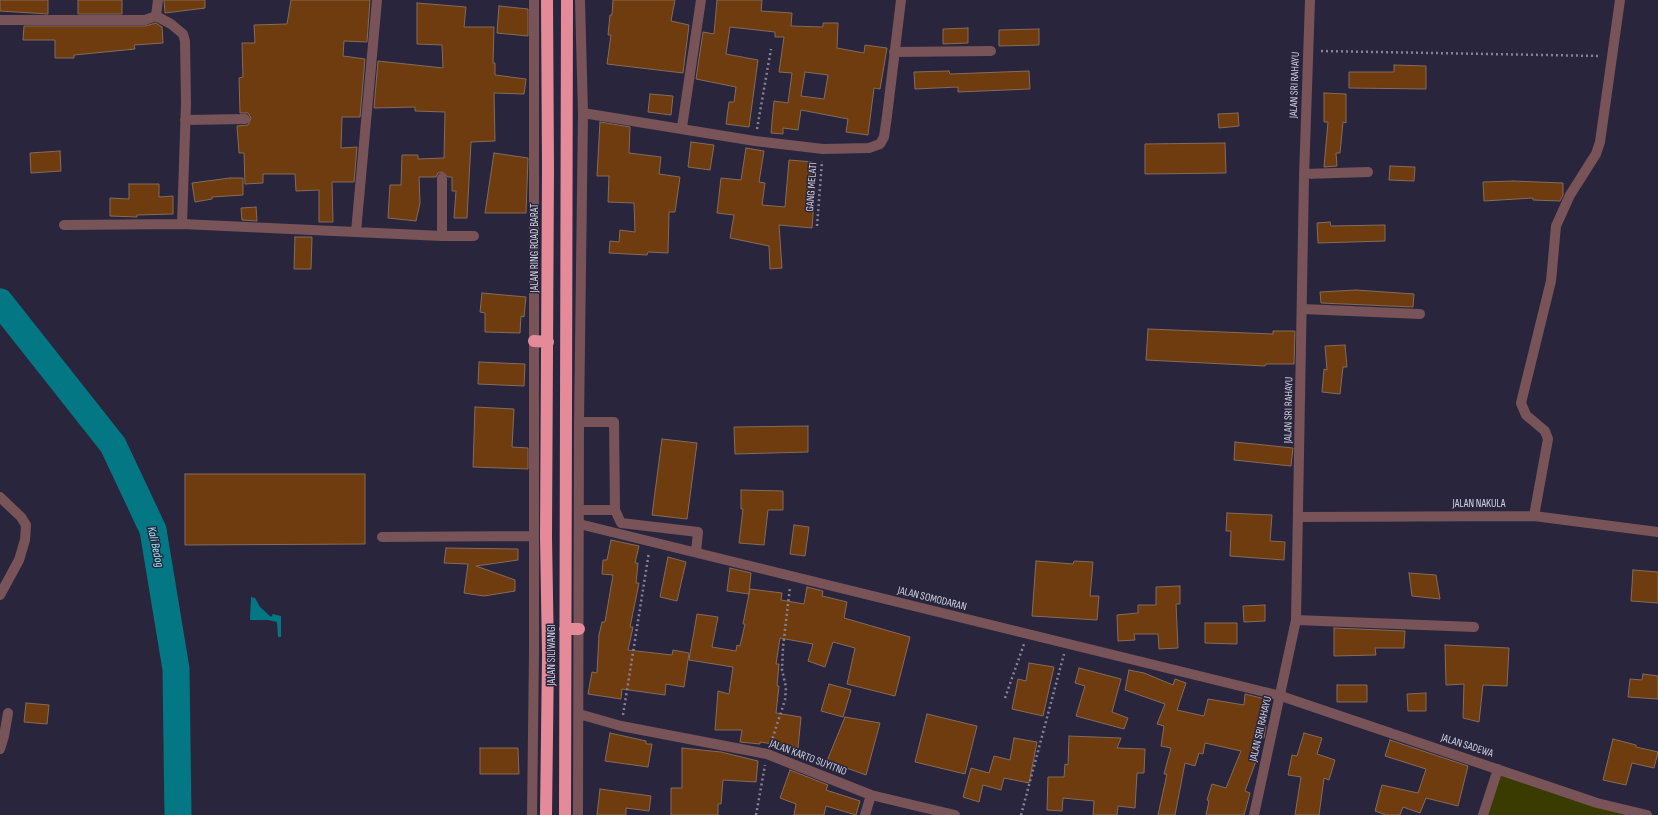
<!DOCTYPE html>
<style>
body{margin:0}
canvas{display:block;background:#28253d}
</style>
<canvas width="1658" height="815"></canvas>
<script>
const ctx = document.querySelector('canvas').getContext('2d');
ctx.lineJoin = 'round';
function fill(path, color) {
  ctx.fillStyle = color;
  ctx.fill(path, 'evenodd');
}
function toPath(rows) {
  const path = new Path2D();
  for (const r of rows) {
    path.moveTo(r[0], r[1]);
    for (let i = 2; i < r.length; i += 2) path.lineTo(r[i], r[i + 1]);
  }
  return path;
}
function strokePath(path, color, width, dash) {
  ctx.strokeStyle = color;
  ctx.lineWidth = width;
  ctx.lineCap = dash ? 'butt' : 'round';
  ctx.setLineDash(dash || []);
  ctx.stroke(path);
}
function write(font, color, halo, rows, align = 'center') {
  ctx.font = font + ' "Sofia Sans Condensed",sans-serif';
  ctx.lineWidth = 3;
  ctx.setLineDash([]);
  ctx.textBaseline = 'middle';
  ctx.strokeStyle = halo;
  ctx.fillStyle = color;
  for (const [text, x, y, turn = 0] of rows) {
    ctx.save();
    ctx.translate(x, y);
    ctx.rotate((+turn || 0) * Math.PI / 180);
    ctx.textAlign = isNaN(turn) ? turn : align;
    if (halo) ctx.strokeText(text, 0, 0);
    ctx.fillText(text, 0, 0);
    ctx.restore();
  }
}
const green = toPath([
 [1496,765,1634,815,1478,815]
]);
const water = toPath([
 [251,597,255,598,260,607,271,617,273,614,281,616,281,637,278,637,277,622,268,620,250,620]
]);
const river = toPath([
 [0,302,113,445,153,530,176,669,178,815]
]);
const building = toPath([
 [0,0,48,0,48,14,0,11,0,0],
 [78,0,122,0,122,14,78,14,78,0],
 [164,0,205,0,205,8,165,13,164,0],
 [291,0,370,0,367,42,344,41,343,56,365,59,360,117,342,117,341,148,357,147,354,182,332,182,333,222,319,222,319,190,296,191,295,174,263,174,263,183,245,184,244,153,239,153,237,126,248,125,251,118,248,113,240,113,239,78,243,77,242,43,255,43,254,25,287,24,291,0],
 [613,0,675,0,671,21,689,25,683,73,607,64,611,35,608,35,610,15,612,15,613,0],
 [717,0,762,0,761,11,792,13,791,26,823,27,823,23,838,23,837,48,864,53,865,45,887,48,880,89,874,88,868,135,846,132,848,119,801,110,798,130,783,128,783,134,771,133,774,101,788,103,792,73,779,72,784,37,775,37,775,32,730,27,726,54,758,60,749,127,726,124,729,102,734,102,736,87,696,79,703,32,714,34,717,0],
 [805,72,828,75,824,99,801,96,805,72],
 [417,3,466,7,464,27,494,27,493,63,495,63,495,75,526,79,524,94,494,93,495,141,471,142,467,218,454,218,456,191,452,191,452,177,448,177,442,172,438,173,436,177,419,177,420,203,416,221,388,218,390,185,401,185,402,155,418,155,418,159,444,158,445,112,415,111,415,107,374,108,378,61,443,68,442,45,417,44,417,3],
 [499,6,528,9,528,36,497,33,499,6],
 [156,23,162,27,163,43,134,45,135,49,74,55,74,58,55,58,55,40,23,40,24,26,145,26,156,23],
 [968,28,968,43,943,44,943,29,968,28],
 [1039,29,1039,45,999,46,999,30,1039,29],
 [1394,65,1426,66,1426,89,1349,88,1349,72,1394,72,1394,65],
 [949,71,950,74,1029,71,1030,89,958,92,958,87,915,89,914,72,949,71],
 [1324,93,1346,94,1346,123,1343,122,1340,153,1336,153,1337,166,1324,167,1328,122,1324,122,1324,93],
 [650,94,673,96,671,115,648,112,650,94],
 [1238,113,1239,126,1219,128,1218,114,1238,113],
 [600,122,630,127,629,153,661,157,659,174,680,177,675,212,669,212,668,253,648,252,647,255,609,253,610,241,619,242,620,230,635,232,634,203,608,202,609,176,597,176,600,122],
 [691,142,714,145,710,170,688,167,691,142],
 [1225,143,1226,173,1145,174,1145,144,1225,143],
 [746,148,764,151,759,182,765,183,762,205,785,207,789,160,813,162,811,188,815,188,812,228,779,225,782,268,770,269,769,246,730,238,734,215,717,213,721,178,741,180,746,148],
 [60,151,61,171,31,173,30,153,60,151],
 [494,153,528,158,526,213,485,213,494,153],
 [1390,166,1415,167,1414,181,1389,180,1390,166],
 [230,178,243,178,243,195,212,197,212,199,195,202,192,183,230,178],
 [1513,181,1563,183,1563,195,1560,201,1533,200,1533,198,1484,201,1483,182,1513,181],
 [129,184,159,184,159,197,173,196,173,214,137,215,137,217,110,216,110,198,129,199,129,184],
 [256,207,257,221,242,220,241,208,256,207],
 [1330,222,1331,226,1385,225,1385,241,1318,243,1317,223,1330,222],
 [295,237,312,237,311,269,294,269,295,237],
 [1356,290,1414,294,1413,307,1321,303,1320,292,1356,290],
 [482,293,526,297,524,317,521,316,520,333,485,332,485,313,480,312,482,293],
 [1148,329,1273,334,1273,331,1295,331,1294,364,1266,364,1265,366,1146,360,1148,329],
 [1345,345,1347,367,1343,367,1340,394,1322,392,1324,369,1327,370,1325,346,1345,345],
 [479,362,525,364,524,386,478,384,479,362],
 [475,407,514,409,512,447,528,448,528,469,473,467,475,407],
 [808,426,808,452,735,454,734,427,808,426],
 [662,439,697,443,687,519,652,515,662,439],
 [1235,442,1293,448,1291,466,1234,460,1235,442],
 [185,474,365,474,365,544,185,545,185,474],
 [741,490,783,491,783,510,768,510,764,545,739,543,743,509,741,509,741,490],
 [1227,513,1272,515,1270,541,1285,542,1284,560,1230,556,1231,531,1226,531,1227,513],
 [794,525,809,527,805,556,790,554,794,525],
 [611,540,639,546,635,563,638,563,636,583,639,583,630,627,633,627,628,650,672,655,673,650,689,653,684,687,666,684,665,695,622,689,621,699,588,694,592,672,597,673,599,635,602,622,605,622,613,575,602,574,603,560,607,560,611,540],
 [446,548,518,549,518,560,476,566,515,580,515,591,484,596,464,593,468,564,444,563,446,548],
 [668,557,686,562,677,601,660,597,668,557],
 [1036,561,1073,564,1074,561,1093,562,1090,596,1099,596,1097,620,1032,616,1036,561],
 [730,568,751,573,749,594,727,591,730,568],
 [1633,570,1658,572,1658,603,1631,601,1633,570],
 [1409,573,1436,575,1440,599,1412,596,1409,573],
 [1180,586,1180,604,1176,604,1178,648,1159,649,1158,634,1134,634,1135,640,1118,641,1117,615,1138,613,1138,605,1156,605,1156,587,1180,586],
 [807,587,823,591,822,596,847,602,844,618,910,637,895,696,847,684,855,648,833,642,825,667,808,661,813,644,780,638,776,664,779,664,777,686,779,686,776,713,801,717,798,748,760,742,760,744,740,742,742,730,715,730,718,691,729,694,733,667,689,660,697,614,718,617,712,647,736,651,737,645,740,646,745,624,743,624,750,589,782,593,781,600,804,604,807,587],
 [1265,605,1265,621,1244,622,1243,606,1265,605],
 [1205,623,1237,623,1237,644,1205,643,1205,623],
 [1334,628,1405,631,1404,648,1375,648,1376,655,1334,656,1334,628],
 [1445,645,1509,648,1507,686,1483,685,1479,722,1463,718,1464,684,1446,685,1445,645],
 [1029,663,1054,667,1043,716,1012,709,1018,679,1026,681,1029,663],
 [1079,668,1121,679,1112,712,1128,718,1124,729,1076,716,1085,686,1075,683,1079,668],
 [1129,670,1144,673,1173,685,1175,679,1186,683,1177,710,1204,716,1208,699,1244,705,1245,694,1265,699,1262,725,1266,725,1264,738,1256,737,1250,759,1256,761,1245,791,1250,793,1244,815,1206,815,1209,801,1207,800,1212,784,1226,788,1241,751,1205,743,1203,754,1199,753,1195,766,1185,763,1175,815,1158,815,1167,774,1164,774,1171,748,1161,746,1164,726,1157,724,1165,704,1125,690,1129,670],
 [1643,674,1658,676,1658,699,1628,697,1630,679,1642,680,1643,674],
 [829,684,851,690,843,717,821,711,829,684],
 [1337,685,1367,685,1367,702,1337,702,1337,685],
 [1426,693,1426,711,1408,711,1407,694,1426,693],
 [26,703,49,705,47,724,24,722,26,703],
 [927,714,977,726,965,774,915,762,927,714],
 [845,717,880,723,866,775,827,761,845,717],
 [610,733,646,741,646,744,652,744,648,767,605,761,610,733],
 [1304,733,1322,738,1317,754,1335,760,1329,780,1324,778,1319,815,1295,815,1301,777,1288,775,1292,755,1297,756,1304,733],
 [1069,736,1121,738,1117,748,1145,749,1144,773,1137,773,1135,808,1118,806,1117,815,1093,815,1094,801,1063,798,1062,811,1047,810,1048,777,1064,777,1065,764,1068,765,1069,736],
 [1014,738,1037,742,1029,783,1004,778,1001,790,983,785,979,802,963,797,971,768,989,773,994,756,1010,760,1014,738],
 [1613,739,1636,745,1636,747,1658,752,1654,768,1632,763,1626,785,1603,780,1613,739],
 [1390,740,1468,766,1458,806,1426,798,1420,813,1403,807,1400,815,1386,815,1375,811,1382,785,1418,793,1426,769,1385,756,1390,740],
 [480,748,518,748,519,774,480,774,480,748],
 [682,748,721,752,758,761,756,782,723,780,721,804,718,804,718,815,671,815,671,788,682,788,682,748],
 [790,770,828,785,826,790,860,801,856,815,826,806,824,815,794,815,796,804,780,798,790,770],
 [600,789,651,796,649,811,626,808,626,815,597,815,600,789]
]);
const path = toPath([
 [1321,51,1600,56],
 [757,129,771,49],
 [817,226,822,161],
 [1005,698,1024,644],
 [623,715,649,552],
 [771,743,785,700,786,687,782,670,783,647,790,587],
 [756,815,765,765],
 [1021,815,1064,654]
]);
const minor = toPath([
 [156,16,171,24,183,34,185,41,186,103,182,224],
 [0,20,145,20,156,16,158,0],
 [894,52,991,51],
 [583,113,755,141,823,149,869,148,880,144,884,137,887,116,901,0],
 [185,120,245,119],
 [682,127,701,0],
 [1304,174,1368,172],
 [442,178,442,236],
 [64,225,182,224,442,236,474,236],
 [356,232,377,0],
 [1302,309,1420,314],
 [579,422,614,422,615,510,621,523,698,532,696,552],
 [0,497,21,517,26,525,25,540,19,560,0,595],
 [580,510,615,510],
 [1534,516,1548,439,1545,431,1526,415,1521,403,1551,281,1556,226,1570,195,1596,154,1600,142,1620,0],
 [1299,517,1534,516,1658,532],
 [579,524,1281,696,1597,803,1647,815],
 [382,537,533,536],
 [1296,620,1474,627],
 [579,714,621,726,767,754,871,795,955,815],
 [0,749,4,736,8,713],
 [532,815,534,652,534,0],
 [578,815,579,422,583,113,580,0],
 [865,815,871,795],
 [1254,815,1296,620,1304,177,1310,0],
 [1483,815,1498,769]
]);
const highway = toPath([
 [534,341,548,342],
 [565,629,579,629],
 [546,815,548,655,546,537,548,169,547,0],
 [565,815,567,0]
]);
const streetNames = [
 ["JALAN SRI RAHAYU",1295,85,-88],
 ["GANG MELATI",812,187,-86],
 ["JALAN RING ROAD BARAT",535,248,-90],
 ["JALAN SRI RAHAYU",1289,410,-89],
 ["JALAN NAKULA",1479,504],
 ["JALAN SOMODARAN",932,599,14],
 ["JALAN SILIWANGI",552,655,-90],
 ["JALAN SRI RAHAYU",1261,729,-77],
 ["JALAN SADEWA",1467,746,18],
 ["JALAN KARTO SUYITNO",808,758,21]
];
const waterNames = [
 ["Kali Bedog",155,547,78]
];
fill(green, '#393b01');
fill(water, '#047785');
strokePath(river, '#047785', 27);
fill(building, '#6e3c0f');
strokePath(building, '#856b59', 1);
strokePath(path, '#858397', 2.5, [2, 3]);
strokePath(minor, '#785358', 10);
strokePath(highway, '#e58a99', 12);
write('11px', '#d2d2e1', '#28253d', streetNames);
write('italic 12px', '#98edfb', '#28253d', waterNames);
</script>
